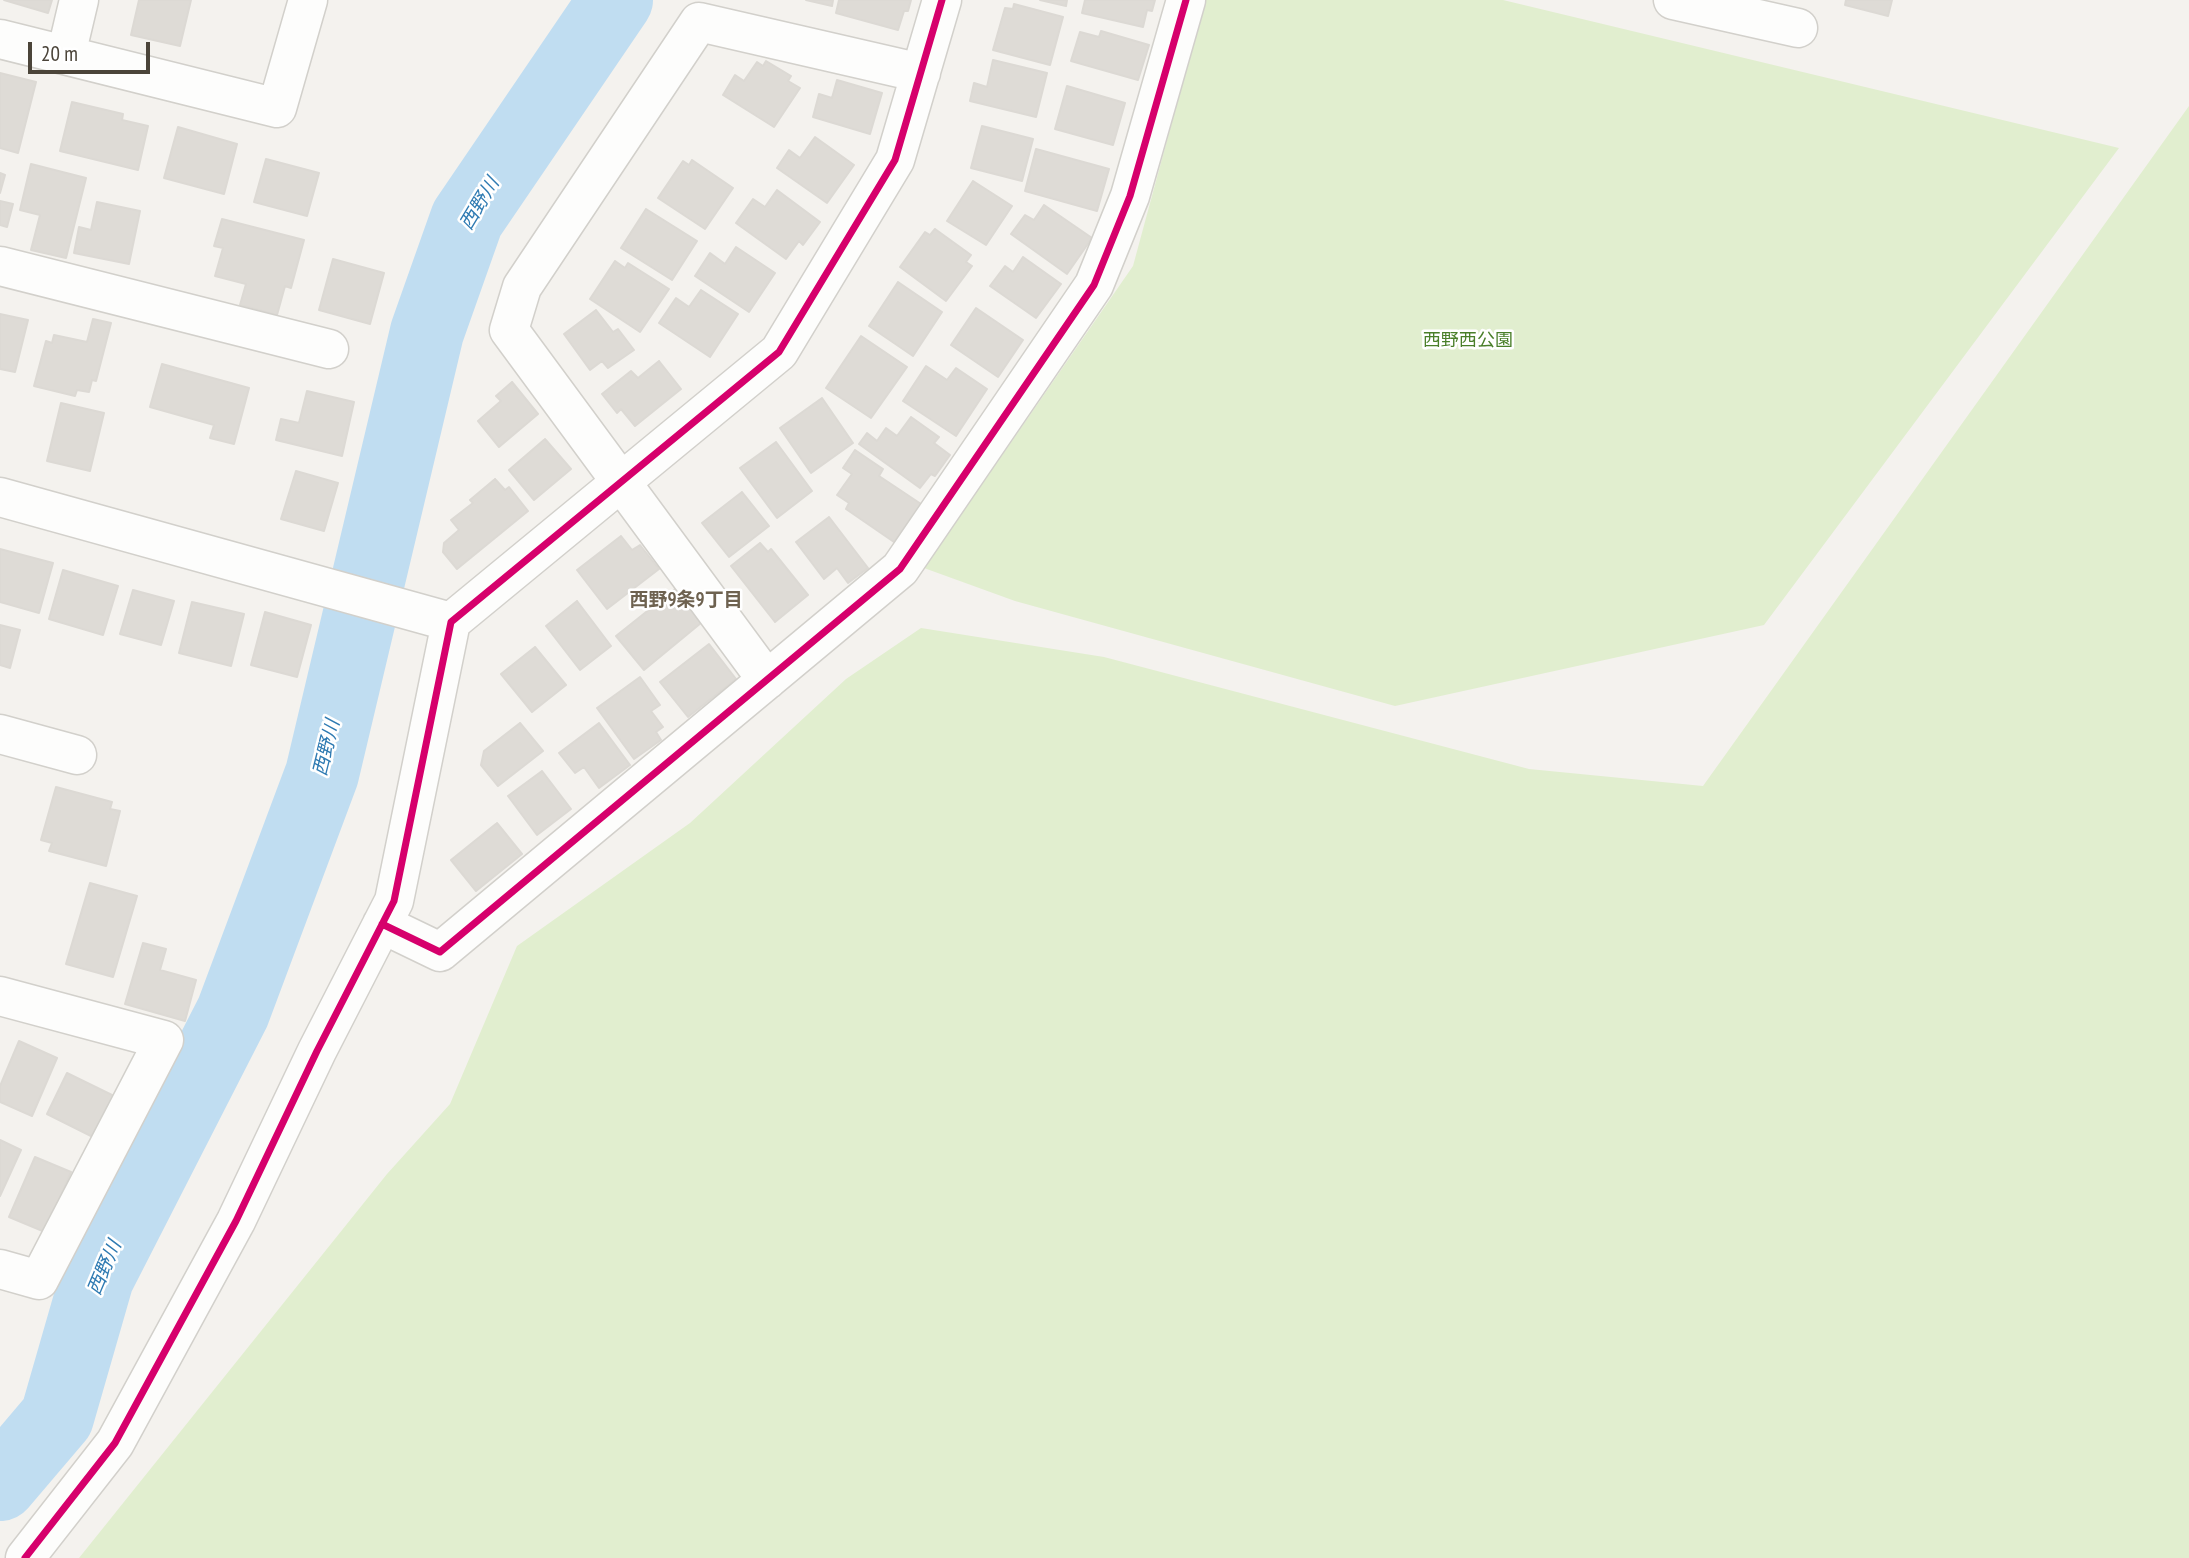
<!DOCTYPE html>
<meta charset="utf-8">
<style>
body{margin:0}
#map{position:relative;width:2189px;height:1558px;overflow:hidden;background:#f4f2ee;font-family:"PT Sans Narrow",sans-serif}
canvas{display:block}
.scale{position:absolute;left:28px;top:42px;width:122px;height:32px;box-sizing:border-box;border:4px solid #4b4439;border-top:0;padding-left:9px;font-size:21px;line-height:24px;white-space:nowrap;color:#4b4439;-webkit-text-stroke:5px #fff;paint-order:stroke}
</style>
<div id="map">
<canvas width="2189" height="1558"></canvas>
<div class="scale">20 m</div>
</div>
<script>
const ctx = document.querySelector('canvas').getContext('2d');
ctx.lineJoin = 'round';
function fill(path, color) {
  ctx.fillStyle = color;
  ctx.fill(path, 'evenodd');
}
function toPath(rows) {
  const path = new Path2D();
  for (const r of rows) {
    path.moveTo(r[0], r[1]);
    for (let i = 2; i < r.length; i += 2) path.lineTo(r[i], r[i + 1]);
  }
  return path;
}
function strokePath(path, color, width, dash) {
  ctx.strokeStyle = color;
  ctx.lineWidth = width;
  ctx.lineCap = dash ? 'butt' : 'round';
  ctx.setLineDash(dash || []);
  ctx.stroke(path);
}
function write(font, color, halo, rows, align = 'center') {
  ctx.font = font + ' "PT Sans Narrow","Noto Sans JP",sans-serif';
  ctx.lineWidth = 5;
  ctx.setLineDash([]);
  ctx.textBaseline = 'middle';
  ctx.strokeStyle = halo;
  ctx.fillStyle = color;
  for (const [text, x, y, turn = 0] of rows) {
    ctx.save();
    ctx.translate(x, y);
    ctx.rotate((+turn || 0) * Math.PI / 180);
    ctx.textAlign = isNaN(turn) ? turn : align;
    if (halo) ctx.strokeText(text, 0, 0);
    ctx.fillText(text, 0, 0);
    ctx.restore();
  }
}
const green = toPath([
 [1205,0,1503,0,2119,148,1764,625,1395,706,1015,601,924,568,1133,266],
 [2189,106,2189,1558,79,1558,387,1174,450,1104,517,946,690,823,846,679,921,628,1104,657,1529,769,1703,786]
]);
const river = toPath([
 [0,1484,57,1417,97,1278,233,1012,322,774,427,332,467,219,616,0]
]);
const building = toPath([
 [4,0,52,0,48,13,4,0],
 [139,0,191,0,180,46,131,35,139,0],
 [806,0,833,0,832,6,806,0],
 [839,0,911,0,908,11,904,11,898,30,836,13,839,0],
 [1040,0,1067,0,1066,6,1040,0],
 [1085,0,1155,0,1152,11,1147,10,1143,27,1082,13,1085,0],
 [1846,0,1892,0,1888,16,1845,5,1846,0],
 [1014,4,1063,17,1050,65,993,50,1005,8,1013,9,1014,4],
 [1101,31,1149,45,1138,80,1071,61,1080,32,1099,37,1101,31],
 [993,60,1047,73,1036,117,970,101,974,83,987,87,993,60],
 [766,61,791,76,788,81,800,88,774,127,723,95,735,75,744,81,757,62,763,66,766,61],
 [0,73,36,82,18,153,0,148,0,73],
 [837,80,882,93,870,134,813,117,819,94,832,98,837,80],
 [1067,86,1125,103,1113,145,1055,129,1067,86],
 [72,102,123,114,122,120,148,126,138,170,60,151,72,102],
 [982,126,1033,139,1022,181,971,168,982,126],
 [178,127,237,144,224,194,164,178,178,127],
 [815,137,854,165,827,203,777,168,789,150,800,158,815,137],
 [1036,149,1109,169,1097,211,1025,191,1036,149],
 [266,159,319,173,307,216,254,202,266,159],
 [692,160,733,188,705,229,658,198,683,161,689,165,692,160],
 [31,164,86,178,66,258,31,250,40,215,20,210,31,164],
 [0,173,5,175,0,193,0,173],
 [973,181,1012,206,986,245,947,221,973,181],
 [777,190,820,222,803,245,799,241,786,259,736,223,753,199,765,207,777,190],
 [0,201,13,204,7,227,0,225,0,201],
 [97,202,140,211,129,264,74,253,79,227,91,230,97,202],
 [1044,205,1092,238,1067,274,1011,234,1025,215,1034,220,1044,205],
 [646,209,697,241,672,280,621,248,646,209],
 [222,219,304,240,291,288,285,286,277,315,240,305,246,284,215,276,223,248,214,246,222,219],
 [935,229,971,255,966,262,972,266,946,301,900,267,925,232,930,235,935,229],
 [736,247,775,273,749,312,695,276,710,253,725,264,736,247],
 [1023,257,1061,284,1036,318,990,286,1005,266,1013,272,1023,257],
 [333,259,384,273,370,324,319,310,333,259],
 [615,261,625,268,628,263,669,289,640,332,590,299,615,261],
 [898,282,942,312,913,356,869,326,898,282],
 [701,290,738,314,710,357,659,323,676,298,689,307,701,290],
 [976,308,1023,340,998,377,951,345,976,308],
 [596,310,613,332,618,329,634,350,608,368,602,361,590,370,564,334,596,310],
 [0,314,28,320,15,372,0,369,0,314],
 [93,319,111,323,96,381,92,380,89,392,77,390,75,396,34,386,46,341,52,343,54,335,87,342,93,319],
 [861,336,907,367,871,418,826,388,861,336],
 [659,361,681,389,635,426,621,409,617,413,602,394,631,371,638,378,659,361],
 [162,364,249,388,234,444,210,438,214,425,150,407,162,364],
 [926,366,947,380,956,368,987,389,956,436,903,401,926,366],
 [512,382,538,414,499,447,478,421,501,401,496,396,512,382],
 [307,391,354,402,342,456,276,440,281,419,299,423,307,391],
 [822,398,853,443,811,473,780,428,822,398],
 [61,403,104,413,90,471,47,461,61,403],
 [911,417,939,437,934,443,950,455,935,476,931,474,920,488,859,444,867,433,877,441,886,428,897,436,911,417],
 [545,439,571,469,534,500,509,470,545,439],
 [776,442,812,491,777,518,740,468,776,442],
 [855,450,883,469,879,476,921,504,894,542,846,509,849,503,837,495,852,474,843,468,855,450],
 [296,471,338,483,324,531,281,519,296,471],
 [495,479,505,490,509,487,528,511,457,569,443,552,444,543,459,530,451,520,473,503,470,500,495,479],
 [742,492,769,526,729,557,702,523,742,492],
 [829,517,868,568,848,583,837,568,824,579,796,542,829,517],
 [621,536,632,550,640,545,659,569,607,609,577,570,621,536],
 [760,543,768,552,771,549,808,595,775,622,731,566,760,543],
 [0,549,53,563,39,613,0,602,0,549],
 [63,570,118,586,103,635,49,619,63,570],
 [680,585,707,618,644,670,616,636,680,585],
 [133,590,174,601,161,645,120,634,133,590],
 [577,601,611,646,580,670,546,626,577,601],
 [192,602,244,614,231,666,179,653,192,602],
 [265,612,311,625,297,677,251,665,265,612],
 [0,625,20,630,10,668,0,665,0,625],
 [709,644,736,679,688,717,660,682,709,644],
 [535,647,566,685,532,712,501,674,535,647],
 [640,677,660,705,651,711,663,727,656,732,661,740,634,759,597,708,640,677],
 [520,723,543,751,498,786,481,765,484,751,520,723],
 [599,723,630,765,599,788,584,767,575,773,559,753,599,723],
 [542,771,571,809,537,835,508,796,542,771],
 [56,787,112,802,110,809,120,811,106,866,49,851,52,843,41,840,56,787],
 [497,823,522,854,476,891,451,860,497,823],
 [90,883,137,896,113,977,66,964,90,883],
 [143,943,166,949,160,970,196,980,185,1021,125,1004,143,943],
 [19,1041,57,1058,32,1116,0,1102,0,1086,19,1041],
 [67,1073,114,1096,93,1137,47,1114,67,1073],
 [0,1140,21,1150,0,1196,0,1140],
 [35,1157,71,1172,45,1232,9,1217,35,1157]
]);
const minor = toPath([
 [1673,0,1798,28],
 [0,39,277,108,308,0],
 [66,55,79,0],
 [0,266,329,349],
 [0,497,451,622],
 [767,680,509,330,522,287,699,22,921,73],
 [0,734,77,755],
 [382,924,440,952,900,569,1094,285,1130,196,1186,0],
 [0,996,164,1040,39,1280,0,1269],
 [25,1558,115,1443,236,1221,317,1051,394,901,451,622,779,352,895,160,942,0]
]);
const cycleway = toPath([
 [382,924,440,952,900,569,1094,285,1130,196,1186,0],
 [25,1558,115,1443,236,1221,317,1051,394,901,451,622,779,352,895,160,942,0]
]);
const parkNames = [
 ["西野西公園",1468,341]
];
const waterNames = [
 ["西野川",480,204,-59],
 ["西野川",327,748,-76],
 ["西野川",105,1268,-67]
];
const neighbourhoodNames = [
 ["西野9条9丁目",686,601]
];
fill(green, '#e1eecf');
strokePath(river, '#c0ddf1', 74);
fill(building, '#dedbd6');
strokePath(building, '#dcd9d4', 2);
strokePath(minor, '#d2d0cb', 41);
strokePath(minor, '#fdfdfc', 38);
strokePath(cycleway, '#d6006c', 7);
write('18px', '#4a7f2a', '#fff', parkNames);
write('italic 19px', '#2e7ab2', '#fff', waterNames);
write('bold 19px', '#6e6250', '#fff', neighbourhoodNames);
</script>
